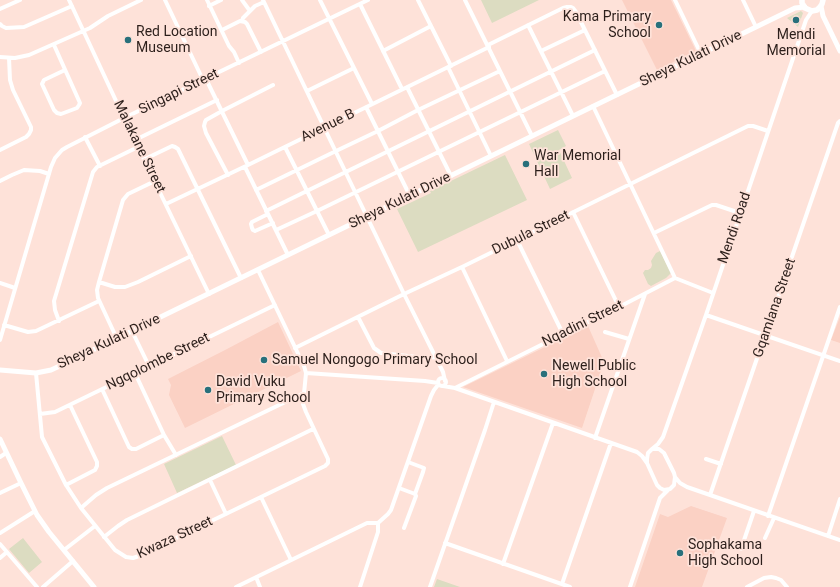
<!DOCTYPE html>
<style>
body{margin:0}
canvas{display:block;background:#fee2d9}
</style>
<canvas width="840" height="587"></canvas>
<script>
const ctx = document.querySelector('canvas').getContext('2d');
ctx.lineJoin = 'round';
function fill(path, color) {
  ctx.fillStyle = color;
  ctx.fill(path, 'evenodd');
}
function toPath(rows) {
  const path = new Path2D();
  for (const r of rows) {
    if (r.length === 3) {
      path.moveTo(r[0] + r[2], r[1]);
      path.arc(r[0], r[1], r[2], 0, 2 * Math.PI);
      continue;
    }
    path.moveTo(r[0], r[1]);
    for (let i = 2; i < r.length; i += 2) path.lineTo(r[i], r[i + 1]);
  }
  return path;
}
function strokePath(path, color, width, dash) {
  ctx.strokeStyle = color;
  ctx.lineWidth = width;
  ctx.lineCap = dash ? 'butt' : 'round';
  ctx.setLineDash(dash || []);
  ctx.stroke(path);
}
function write(font, color, halo, rows, align = 'center') {
  ctx.font = font + ' Roboto,sans-serif';
  ctx.lineWidth = 3.5;
  ctx.setLineDash([]);
  ctx.textBaseline = 'middle';
  ctx.strokeStyle = halo;
  ctx.fillStyle = color;
  for (const [text, x, y, turn = 0] of rows) {
    ctx.save();
    ctx.translate(x, y);
    ctx.rotate((+turn || 0) * Math.PI / 180);
    ctx.textAlign = isNaN(turn) ? turn : align;
    if (halo) ctx.strokeText(text, 0, 0);
    ctx.fillText(text, 0, 0);
    ctx.restore();
  }
}
const built = toPath([
 [622,0,671,0,696,51,657,70],
 [840,317,840,343,831,340],
 [278,322,301,371,185,428,169,395,171,385,168,379,227,349],
 [588,326,604,362,582,428,463,387],
 [691,506,727,518,702,587,635,587,660,514,668,517]
]);
const green = toPath([
 [481,0,539,0,492,23],
 [801,11,803,13,798,27,787,18],
 [558,130,566,146,559,150,572,178,550,189,529,144],
 [505,155,527,200,418,252,397,209,431,193,430,191],
 [660,251,671,273,666,278,651,286,648,284,643,273,645,270,648,270,651,268,652,265,651,261,656,253],
 [222,436,236,465,177,493,164,464],
 [23,538,42,562,29,573,9,549],
 [437,579,460,587,434,587]
]);
const minor = toPath([
 [69,0,124,118,209,294],
 [165,0,203,80],
 [207,0,229,46,234,52,239,63],
 [242,0,250,11],
 [263,0,404,294,443,372,445,381],
 [320,0,372,104],
 [418,0,451,66],
 [465,0,532,136],
 [675,0,701,54],
 [743,0,756,27],
 [360,4,402,89],
 [209,6,221,0],
 [0,9,20,0],
 [242,21,243,18,255,6,264,2],
 [0,24,2,26,6,28,24,27,72,6],
 [528,25,573,116],
 [222,30,240,21,245,22,247,24,261,52],
 [54,45,80,103,79,105,77,108,61,114,57,113,54,110,42,84,44,80,65,70],
 [488,45,563,8,567,7,571,7,573,8,576,12,617,95],
 [383,51,431,26],
 [541,51,585,30],
 [0,57,15,58,29,55,90,28,108,16,141,0],
 [448,67,491,156],
 [206,79,248,165],
 [407,87,451,176],
 [307,91,354,68],
 [593,106,675,278],
 [366,107,410,196],
 [85,137,100,166],
 [135,140,217,100],
 [285,147,329,235],
 [0,150,26,137,29,134,31,130,31,127,13,90,10,80,9,58],
 [145,159,172,146,175,147,178,149,241,278],
 [245,167,288,255],
 [228,175,206,133,204,126,205,122,206,120,222,111,273,85],
 [0,181,12,175,24,170,40,171,49,174],
 [256,190,336,151,378,131,418,110,500,71],
 [166,204,248,165,489,47],
 [266,211,595,50],
 [573,212,619,307],
 [268,214,252,222,251,224,252,228,253,230,255,231,273,223],
 [276,230,317,211,605,71],
 [654,233,712,205,716,205,740,213],
 [517,240,563,334],
 [462,267,507,361],
 [99,282,115,287,125,287,138,282,191,256],
 [0,283,15,288],
 [706,315,840,361],
 [358,317,374,348,381,353,426,358,435,357],
 [59,321,55,310,54,301,93,172,97,167,138,147],
 [4,325,28,332,36,331,99,301],
 [132,331,149,366],
 [605,332,629,339],
 [117,339,98,298,97,290,99,282,123,200,128,194,155,181],
 [0,340,51,167,55,158,62,150,67,147,124,118,368,0],
 [295,348,404,294,464,266,748,126,753,126,768,131],
 [36,373,42,437,66,485,81,508,115,550,126,557,133,558,139,556,325,466,328,463,328,459,306,412,303,404,306,373,304,366,258,270],
 [306,373,425,381,438,383],
 [442,382,4],
 [443,386,455,388,637,452,642,456,647,463],
 [455,388,563,334,619,307,675,278,713,293],
 [102,389,129,447,132,449,136,449,164,435,135,373],
 [40,414,55,412,275,305],
 [164,435,176,455],
 [595,438,645,294],
 [652,449,658,444,663,437,706,315,806,20,812,11],
 [652,449,659,449,664,453,674,473,675,477,674,485,670,489,664,490,660,488,657,485,647,463,647,459,648,453,652,449],
 [0,457,6,453],
 [706,459,721,464],
 [675,477,680,483,687,487,840,540],
 [210,480,226,514],
 [66,485,95,470,97,466,97,462,70,405],
 [399,488,415,494,423,472,424,468,408,462],
 [0,493,21,483],
 [710,495,838,123,840,121],
 [261,497,291,560],
 [81,508,96,495,107,488,304,393],
 [768,516,840,307],
 [404,528,416,496,415,494],
 [0,533,35,511],
 [828,536,840,499],
 [104,537,118,526,127,520,313,429],
 [765,538,774,518],
 [445,543,570,587],
 [0,544,37,587],
 [741,549,754,511],
 [64,550,95,526],
 [0,558,7,552],
 [503,564,553,423],
 [256,577,260,587],
 [562,584,611,443],
 [43,587,73,561],
 [236,587,367,523,378,523],
 [360,587,378,532,378,523,388,514,391,510,431,396,434,390,438,385],
 [430,587,485,430,494,402],
 [630,587,660,498,668,490],
 [747,587,764,578,771,577,776,578,781,580,787,587]
]);
const tertiary = toPath([
 [821,6,823,16,840,51],
 [0,370,36,373,51,370,64,364,795,8,805,7],
 [0,439,21,483,37,515,49,532,94,587]
]);
const secondary = toPath([
 [802,0,802,3,805,8,812,11,817,10,820,7,822,4,823,0]
]);
const markers = [
 [796,20,4,"#28707b"],
 [659,25,4,"#28707b"],
 [128,40,4,"#28707b"],
 [526,164,4,"#28707b"],
 [264,360,4,"#28707b"],
 [544,374,4,"#28707b"],
 [208,390,4,"#28707b"],
 [680,553,4,"#28707b"]
];
const poiNames = [
 ["Kama Primary",651,17,"right"],
 ["School",651,33,"right"],
 ["Red Location",136,32],
 ["Museum",136,48],
 ["Mendi",796,35,"center"],
 ["Memorial",796,51,"center"],
 ["War Memorial",534,156],
 ["Hall",534,172],
 ["Samuel Nongogo Primary School",272,360],
 ["Newell Public",552,366],
 ["High School",552,382],
 ["David Vuku",216,382],
 ["Primary School",216,398],
 ["Sophakama",688,545],
 ["High School",688,561]
];
const streetNames = [
 ["Sheya Kulati Drive",691,59,-26],
 ["Singapi Street",179,92,-26],
 ["Avenue B",328,126,-26],
 ["Malakane Street",139,147,64],
 ["Sheya Kulati Drive",400,201,-26],
 ["Mendi Road",735,228,-71],
 ["Dubula Street",531,233,-26],
 ["Gqamlana Street",775,308,-71],
 ["Nqadini Street",583,324,-26],
 ["Sheya Kulati Drive",109,342,-25],
 ["Ngqolombe Street",158,362,-26],
 ["Kwaza Street",175,538,-25]
];
fill(built, '#fbd1c4');
fill(green, '#dcdcc1');
strokePath(minor, '#fff', 4);
strokePath(tertiary, '#fff', 5);
strokePath(secondary, '#fff', 5.5);
for (const [x, y, r, color] of markers) {
  const dot = new Path2D();
  dot.arc(x, y, r, 0, 2 * Math.PI);
  ctx.fillStyle = color;
  ctx.fill(dot);
  strokePath(dot, '#fee2d9', 1.5);
}
write('14px', '#2c1f1b', '#fee2d9', poiNames, 'left');
write('14px', '#2c1f1b', '#fee2d9', streetNames);
</script>
